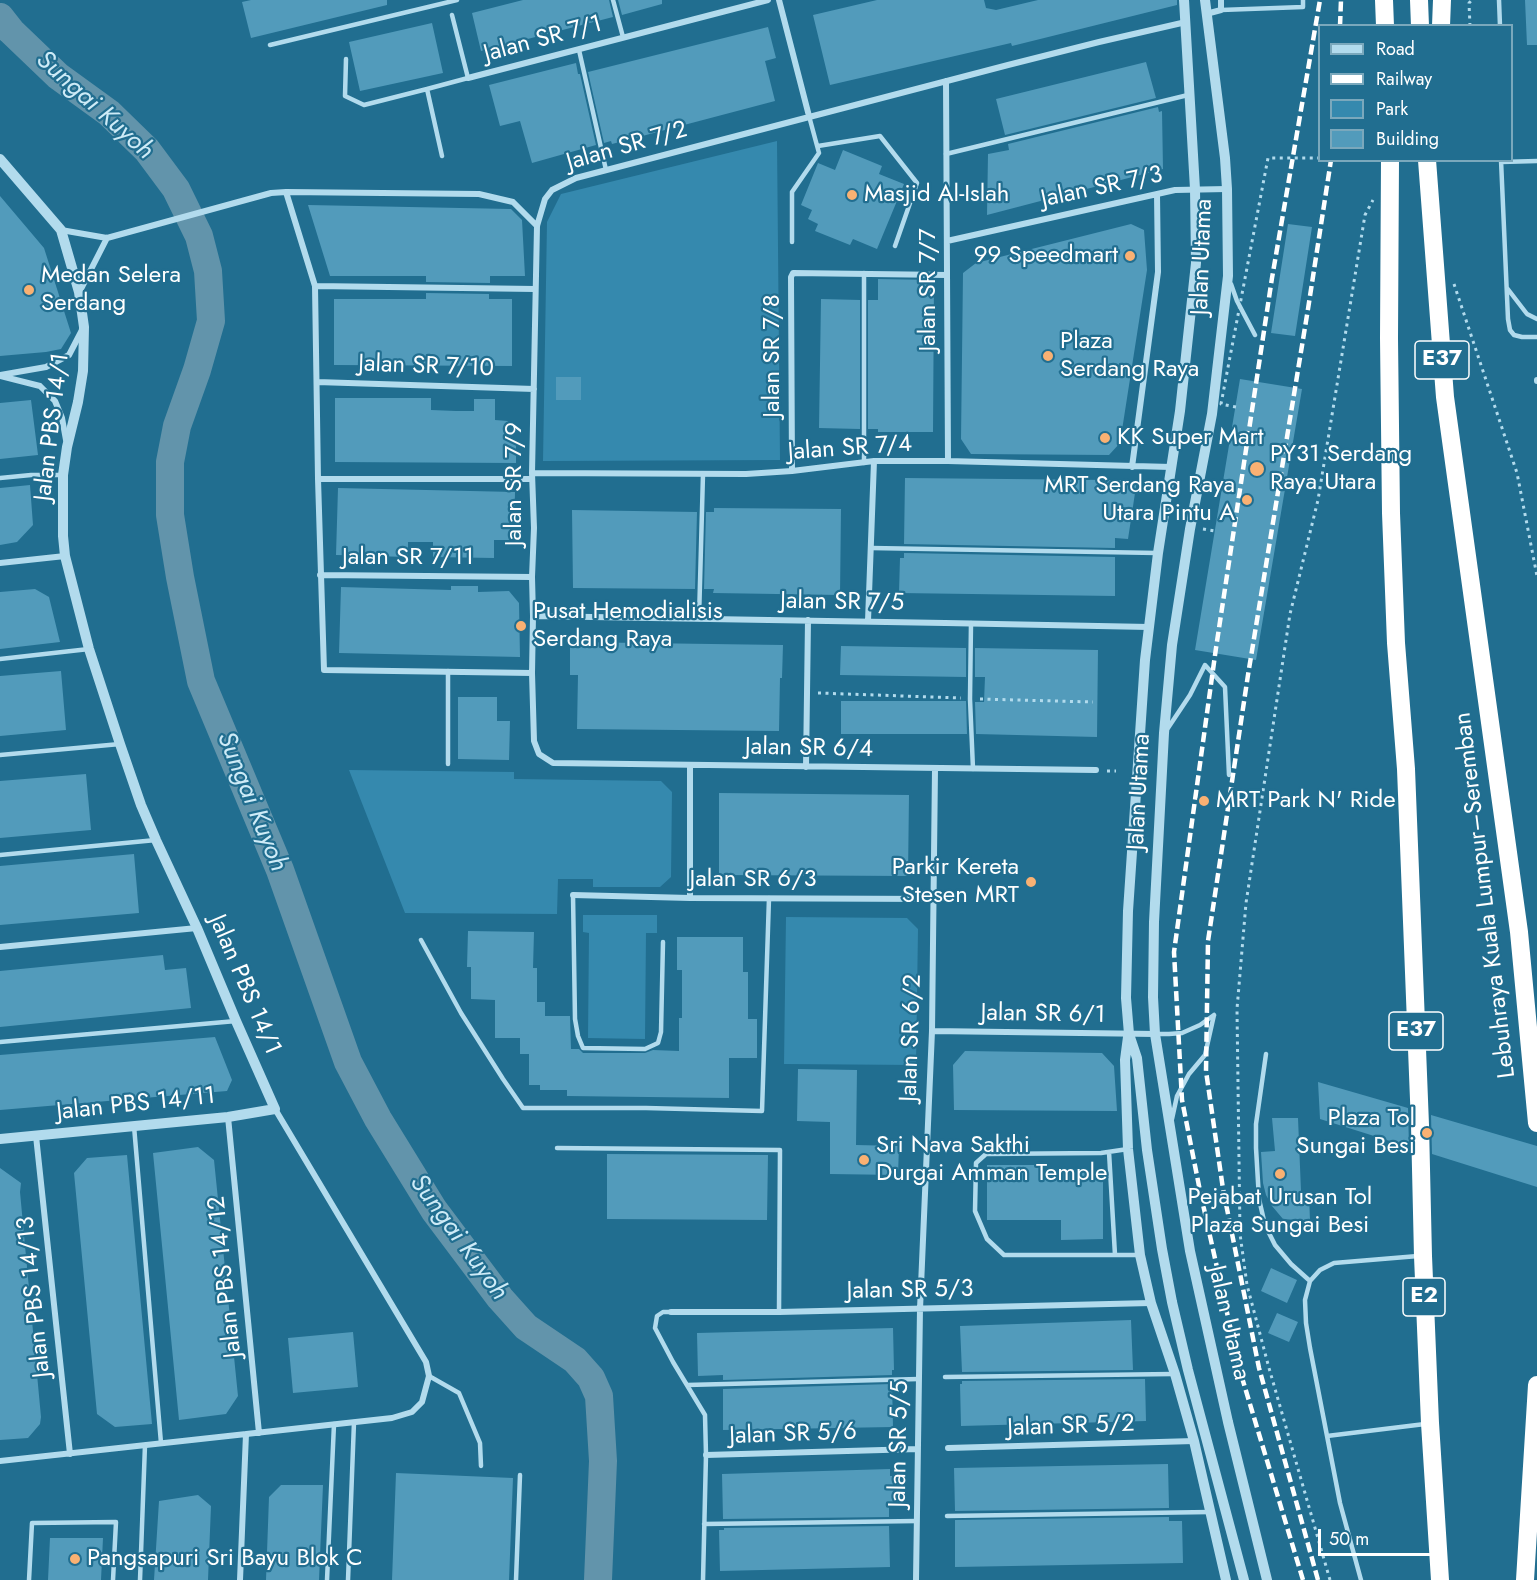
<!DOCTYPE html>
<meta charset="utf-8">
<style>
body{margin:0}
#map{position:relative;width:1537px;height:1580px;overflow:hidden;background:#216e90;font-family:Jost,sans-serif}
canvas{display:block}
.legend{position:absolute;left:1318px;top:24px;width:195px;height:138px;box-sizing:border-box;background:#216e90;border:2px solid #7aa8bc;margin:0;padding:8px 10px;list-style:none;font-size:18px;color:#fff}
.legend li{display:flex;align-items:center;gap:12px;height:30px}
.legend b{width:30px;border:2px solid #7aa8bc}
.scale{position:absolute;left:1318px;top:1529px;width:116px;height:27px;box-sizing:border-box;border:3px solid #fff;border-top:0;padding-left:8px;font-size:18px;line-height:21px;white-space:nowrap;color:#fff;-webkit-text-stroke:4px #216e90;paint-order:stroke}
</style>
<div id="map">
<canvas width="1537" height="1580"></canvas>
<ul class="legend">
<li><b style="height:8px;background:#b2dbed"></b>Road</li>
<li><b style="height:8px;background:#fff"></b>Railway</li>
<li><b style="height:16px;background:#3589ae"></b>Park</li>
<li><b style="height:16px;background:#529bbb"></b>Building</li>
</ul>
<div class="scale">50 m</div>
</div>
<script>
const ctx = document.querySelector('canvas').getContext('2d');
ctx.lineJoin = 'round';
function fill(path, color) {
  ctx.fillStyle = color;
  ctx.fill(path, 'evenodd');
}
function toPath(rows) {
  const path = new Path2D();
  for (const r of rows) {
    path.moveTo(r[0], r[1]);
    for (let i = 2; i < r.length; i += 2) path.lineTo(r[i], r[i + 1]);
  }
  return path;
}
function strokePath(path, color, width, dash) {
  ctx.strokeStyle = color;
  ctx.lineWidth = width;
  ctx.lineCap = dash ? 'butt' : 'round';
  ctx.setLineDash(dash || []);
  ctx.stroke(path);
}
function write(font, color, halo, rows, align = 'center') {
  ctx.font = font + ' Jost,sans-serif';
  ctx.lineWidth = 4.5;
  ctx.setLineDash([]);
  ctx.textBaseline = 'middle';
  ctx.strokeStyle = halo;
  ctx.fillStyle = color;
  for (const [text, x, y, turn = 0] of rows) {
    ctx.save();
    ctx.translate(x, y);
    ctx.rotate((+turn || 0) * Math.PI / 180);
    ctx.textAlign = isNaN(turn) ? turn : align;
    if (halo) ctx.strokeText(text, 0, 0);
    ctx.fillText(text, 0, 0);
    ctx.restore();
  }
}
const green = toPath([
 [777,141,780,460,543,461,547,222,561,194],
 [349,770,514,772,514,779,661,781,672,792,671,877,660,887,593,887,593,879,558,879,557,914,405,913],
 [583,915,657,915,657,933,646,933,645,1039,588,1038,589,933,583,932],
 [786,917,907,918,918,929,916,1065,784,1064]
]);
const river = toPath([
 [0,17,11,31,58,76,109,113,147,150,176,189,199,236,208,271,211,321,197,370,177,426,170,462,170,515,180,577,201,681,280,870,348,1062,378,1119,434,1210,500,1298,526,1327,575,1360,591,1378,599,1396,603,1461,598,1580]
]);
const building = toPath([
 [251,0,387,0,387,5,251,38,242,2],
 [523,0,609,0,613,17,481,51,472,13],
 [618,0,662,0,662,4,622,15],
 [877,0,984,0,986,8,996,10,1038,0,1177,0,1177,5,1012,46,1011,43,830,85,813,15],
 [1525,0,1537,0,1537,45,1527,45],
 [432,23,443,73,360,91,349,42],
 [768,27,776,58,765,61,775,101,612,144,611,141,604,143,588,72],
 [1146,62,1156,98,1005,135,996,99],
 [576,63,578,74,580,74,596,145,532,163,520,121,500,126,489,85],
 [1158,107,1159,112,1162,111,1163,169,987,215,988,154,1009,150,1008,144],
 [843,150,882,166,879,174,904,184,877,249,853,239,850,245,815,231,818,224,808,219,812,210,801,205,818,163,835,170],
 [0,196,44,248,71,333,61,349,46,352,0,356],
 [308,205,511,209,522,220,525,276,490,276,490,283,426,282,426,276,330,276],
 [1131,224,1144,230,1147,270,1120,443,1109,455,971,454,961,439,963,273,976,263],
 [1288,224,1312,227,1295,336,1271,333],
 [878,279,934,280,933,432,878,432,878,429,868,429,868,300,878,300],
 [426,293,489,294,489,299,512,299,512,366,334,365,334,299,426,299],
 [821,299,860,300,860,429,819,428],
 [556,377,581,377,581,400,556,400],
 [1240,379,1302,389,1256,660,1195,650],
 [335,398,431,398,431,410,456,411,474,411,474,399,495,399,495,420,508,421,508,441,516,441,516,463,335,462],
 [31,400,38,455,0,459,0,403],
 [905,478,1110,480,1137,480,1128,539,1115,538,1115,548,904,544],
 [30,485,33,525,17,542,0,545,0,488],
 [338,488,515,492,514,540,494,540,494,558,433,557,433,542,408,542,408,557,336,555],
 [714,508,841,509,840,595,713,593,714,589,704,589,706,512,714,512],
 [572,510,697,512,695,589,573,588],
 [904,553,1115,557,1115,596,899,593,900,558,904,558],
 [451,586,478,586,478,592,509,591,519,603,520,657,339,653,341,587,451,590],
 [35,589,49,597,60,642,0,649,0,592],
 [570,642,783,645,782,678,780,678,779,731,577,729,578,675,570,675],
 [841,646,966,648,966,677,840,675],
 [975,648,1098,650,1097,737,976,734,975,702,984,702,985,677,975,677],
 [61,671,66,730,0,736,0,676],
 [458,697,497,697,497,721,510,721,509,760,458,759],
 [841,701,966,701,967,734,841,734],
 [86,774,91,830,0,838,0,781],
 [719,793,909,795,908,876,719,875],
 [134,854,139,913,0,925,0,866],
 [468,931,534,932,533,968,537,968,537,1002,545,1002,545,1016,570,1016,571,1049,579,1049,583,1053,645,1053,653,1050,679,1051,679,1018,682,1018,682,970,677,970,677,937,743,937,743,972,748,972,748,1019,757,1019,757,1058,729,1058,729,1098,567,1096,567,1090,540,1090,540,1085,529,1085,529,1054,520,1054,520,1038,495,1038,495,1000,471,999,471,967,467,967],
 [163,955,165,970,186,968,191,1008,0,1027,0,971],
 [215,1037,232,1080,227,1091,0,1110,0,1055],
 [965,1051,1102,1053,1114,1066,1117,1111,954,1110,953,1065],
 [798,1069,857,1070,856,1145,899,1146,898,1175,830,1174,830,1122,797,1121],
 [1318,1082,1408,1108,1409,1147,1320,1119],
 [1431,1115,1537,1146,1537,1187,1432,1154],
 [1272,1118,1298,1118,1301,1191,1309,1194,1310,1221,1283,1219,1272,1206,1266,1195,1263,1183,1261,1152,1275,1151],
 [198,1147,214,1160,238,1396,226,1414,179,1420,153,1153],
 [607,1154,768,1155,767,1220,607,1219],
 [127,1155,152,1424,115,1427,97,1414,74,1173,87,1158],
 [987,1165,1042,1165,1042,1171,1103,1171,1103,1239,1061,1240,1061,1220,987,1220],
 [0,1168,21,1183,20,1192,41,1417,40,1424,28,1438,0,1440],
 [1271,1268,1297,1280,1287,1303,1261,1291],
 [1277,1313,1298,1322,1289,1342,1268,1333],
 [1131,1320,1133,1370,962,1372,960,1326],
 [893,1328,894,1370,892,1370,892,1375,723,1380,723,1375,698,1376,697,1333],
 [353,1332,358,1387,293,1393,288,1338],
 [1145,1379,1146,1421,961,1426,960,1384,962,1384,962,1381],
 [892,1384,893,1427,723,1430,723,1389],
 [1168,1464,1169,1508,955,1511,954,1468],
 [890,1469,890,1476,899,1476,900,1507,889,1507,889,1517,723,1519,722,1474],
 [396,1473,513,1478,509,1580,392,1580],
 [281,1485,323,1485,319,1580,266,1580,269,1497],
 [198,1495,211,1506,208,1580,154,1580,159,1501],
 [1169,1517,1169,1521,1182,1521,1183,1563,955,1567,955,1520],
 [889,1526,890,1567,720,1571,719,1530,724,1530,724,1528],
 [50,1538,103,1538,101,1580,48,1580]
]);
const path = toPath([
 [1470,26,1469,3,1472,0],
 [1454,284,1517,473,1537,576],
 [1203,529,1215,531],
 [818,693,961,698],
 [980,699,1093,702],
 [1107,771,1116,771],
 [1330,1580,1269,1368,1247,1285,1240,1234,1237,1009,1246,903,1290,614,1318,500,1365,215,1373,200]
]);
const service = toPath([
 [613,0,623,37],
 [1499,0,1500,26],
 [1221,10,1303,7,1303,0],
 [270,45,457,0],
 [579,50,606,170],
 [346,59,345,96,364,105,427,89],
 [818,146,880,136,917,183,895,246],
 [946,154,1188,95],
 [442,156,427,89,468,78,452,15],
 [1501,160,1508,319,1510,330,1514,335,1522,337,1537,337],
 [1501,162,1537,161],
 [792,242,792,192,819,153,809,116],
 [1231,284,1237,301,1255,335],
 [1507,288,1527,314,1537,319],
 [864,463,864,273],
 [0,478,31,475,63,475],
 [871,548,1157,553],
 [699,619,703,474],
 [971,623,970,699,973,769],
 [0,659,89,649],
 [448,671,448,764],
 [1168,728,1190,695,1205,665,1225,687,1229,775],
 [0,755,120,744],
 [0,855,156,840],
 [573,895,575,1019,578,1036,583,1048,645,1049,658,1043,661,1032,663,942],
 [421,940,461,1013,503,1079,523,1108,646,1108,762,1111,769,898],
 [1156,1034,1169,1034,1182,1033,1200,1025,1214,1015],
 [0,1042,236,1021],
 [1266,1054,1256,1124,1256,1148,1259,1199,1265,1225,1275,1245,1291,1264,1310,1281],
 [1172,1119,1177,1096,1189,1074,1205,1055,1214,1015],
 [134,1126,161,1443],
 [557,1148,780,1150,779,1312],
 [1128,1149,1101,1153,986,1154,976,1163,975,1211,987,1239,1004,1255,1139,1255],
 [1109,1152,1115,1255],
 [671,1312,663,1312,657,1316,655,1328,673,1362,705,1415,706,1455,703,1580],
 [429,1376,459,1393,480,1443,481,1466],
 [945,1377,1173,1374],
 [687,1385,919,1379],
 [1327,1436,1425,1424],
 [947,1516,1210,1512],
 [704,1524,917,1521],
 [29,1580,32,1523,116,1522,113,1580],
 [140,1580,145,1445],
 [327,1580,334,1424],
 [348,1580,354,1422],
 [516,1580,520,1475],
 [1361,1580,1340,1503,1310,1348,1306,1323,1305,1300,1310,1281,1320,1270,1334,1263,1418,1256]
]);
const minor = toPath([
 [779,0,809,116],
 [1206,14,1221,10,1221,0],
 [468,78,768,0],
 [946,81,948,461],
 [286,192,315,286,318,479,324,670,532,673],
 [61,230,107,238,271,193,286,192,479,194,513,202,537,226],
 [947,241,1175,190,1227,189],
 [315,286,535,289],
 [80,291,107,238],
 [0,375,46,367,69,355,82,330],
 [0,376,40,386,55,401,62,418,66,440],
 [1537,380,1537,381],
 [317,382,534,389],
 [1132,467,1158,272,1157,194],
 [792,471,791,277,793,273,947,275],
 [532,473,746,474,792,471,874,461,948,461,1171,467],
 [318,479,532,479],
 [0,563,65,556],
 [320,575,532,577],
 [533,616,945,623,1149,627],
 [868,621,874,461],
 [690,766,690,898],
 [806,767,808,620],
 [1096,770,553,763,539,754,534,741,532,673,533,616,532,577,534,528,532,473,537,226,545,199,552,190,576,178,1008,65,1099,42,1186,22],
 [573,895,690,898,933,899],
 [0,947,197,928],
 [932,1031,1155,1034],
 [228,1117,259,1433],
 [36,1136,70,1454],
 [671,1312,779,1312,1151,1303],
 [948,1448,1194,1441],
 [706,1455,918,1449],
 [0,1461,392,1418,412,1412,422,1402,429,1376,426,1362,275,1109],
 [240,1580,246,1434],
 [916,1580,920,1309,932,1031,935,769]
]);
const tertiary = toPath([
 [1184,0,1195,189,1196,263,1180,411,1158,553,1145,660,1128,911,1126,998,1129,1034,1137,1058,1147,1150,1162,1249,1172,1302,1188,1370,1244,1580],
 [1205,0,1225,158,1227,189,1228,276,1212,414,1190,529,1172,645,1164,733,1154,922,1153,997,1155,1034,1190,1251,1228,1422,1267,1580],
 [0,159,61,230,79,292,84,327,83,371,78,402,67,447,63,475,63,536,65,556,89,649,120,744,141,805,156,840,197,928,236,1021,275,1109,228,1117,0,1139],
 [1128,1037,1125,1060,1128,1149,1140,1255,1151,1303,1175,1374,1194,1441,1226,1580]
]);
const motorway = toPath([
 [1384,0,1385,26],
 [1419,0,1420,26],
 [1441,26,1442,0],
 [1390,160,1389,338,1391,513,1396,643,1406,769,1420,1125,1423,1256,1430,1423,1440,1580],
 [1427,160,1445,397,1519,932,1537,1123],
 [1525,1580,1537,1385]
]);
const rail = toPath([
 [1340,26,1341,0],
 [1303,1580,1240,1371,1200,1191,1182,1100,1174,952,1216,648,1272,278,1320,0],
 [1318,1580,1259,1368,1223,1189,1206,1071,1208,941,1248,675,1308,309,1331,160]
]);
const pathBridge = toPath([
 [1236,407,1221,404,1268,158,1320,158]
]);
const markers = [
 [852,195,6,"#f9b173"],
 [1130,256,6,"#f9b173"],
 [29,290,6,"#f9b173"],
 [1048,356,6,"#f9b173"],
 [1105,438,6,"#f9b173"],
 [1257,469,8,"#f9b173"],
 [1247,500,6,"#f9b173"],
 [521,626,6,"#f9b173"],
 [1204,801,6,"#f9b173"],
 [1031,882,6,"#f9b173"],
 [1427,1133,6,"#f9b173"],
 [864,1160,6,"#f9b173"],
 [1280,1174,6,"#f9b173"],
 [75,1559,6,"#f9b173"]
];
const shields = [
 [1442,360,54],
 [1416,1031,54],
 [1424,1297,42]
];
const shieldNames = [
 ["E37",1442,360],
 ["E37",1416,1031],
 ["E2",1424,1297]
];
const streetNames = [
 ["Jalan SR 7/1",543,40,-15],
 ["Jalan SR 7/2",627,147,-16],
 ["Jalan SR 7/3",1102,188,-12],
 ["Jalan Utama",1203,257,-88],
 ["Jalan SR 7/7",929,290,-90],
 ["Jalan SR 7/8",773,356,-90],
 ["Jalan SR 7/10",426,367,2],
 ["Jalan PBS 14/1",53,427,-83],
 ["Jalan SR 7/4",850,449,-4],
 ["Jalan SR 7/9",515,484,-90],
 ["Jalan SR 7/11",408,558],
 ["Jalan SR 7/5",842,603,1],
 ["Jalan SR 6/4",809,749,1],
 ["Jalan Utama",1140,792,-87],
 ["Jalan SR 6/3",753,880],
 ["Lebuhraya Kuala Lumpur–Seremban",1486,895,-97],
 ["Jalan PBS 14/1",244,985,67],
 ["Jalan SR 6/1",1043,1015,1],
 ["Jalan SR 6/2",912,1038,-88],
 ["Jalan PBS 14/11",136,1105,-6],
 ["Jalan PBS 14/12",226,1277,-96],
 ["Jalan SR 5/3",910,1291,-1],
 ["Jalan PBS 14/13",35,1297,-96],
 ["Jalan Utama",1228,1323,77],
 ["Jalan SR 5/2",1071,1427,-2],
 ["Jalan SR 5/6",793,1435,-2],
 ["Jalan SR 5/5",900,1444,-89]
];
const poiNames = [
 ["Masjid Al-Islah",864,195],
 ["99 Speedmart",1118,256,"right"],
 ["Medan Selera",41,276],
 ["Serdang",41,304],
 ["Plaza",1060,342],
 ["Serdang Raya",1060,370],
 ["KK Super Mart",1117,438],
 ["PY31 Serdang",1270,455],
 ["Raya Utara",1270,483],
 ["MRT Serdang Raya",1235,486,"right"],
 ["Utara Pintu A",1235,514,"right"],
 ["Pusat Hemodialisis",533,612],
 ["Serdang Raya",533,640],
 ["MRT Park N' Ride",1216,801],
 ["Parkir Kereta",1019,868,"right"],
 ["Stesen MRT",1019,896,"right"],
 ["Plaza Tol",1415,1119,"right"],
 ["Sungai Besi",1415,1147,"right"],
 ["Sri Nava Sakthi",876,1146],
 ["Durgai Amman Temple",876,1174],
 ["Pejabat Urusan Tol",1280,1198,"center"],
 ["Plaza Sungai Besi",1280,1226,"center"],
 ["Pangsapuri Sri Bayu Blok C",87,1559]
];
const waterNames = [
 ["Sungai Kuyoh",94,106,42],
 ["Sungai Kuyoh",251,802,68],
 ["Sungai Kuyoh",458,1238,54]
];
fill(green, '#3589ae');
strokePath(river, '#6294ab', 28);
fill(building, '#529bbb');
strokePath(path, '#b2dbed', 3, [3, 4.5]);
strokePath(service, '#b2dbed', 4.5);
strokePath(minor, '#b2dbed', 6);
strokePath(tertiary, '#b2dbed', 10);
strokePath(motorway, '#fff', 18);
strokePath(rail, '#fff', 4.5, [10, 4.5]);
strokePath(pathBridge, '#b2dbed', 3, [3, 4.5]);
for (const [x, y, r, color] of markers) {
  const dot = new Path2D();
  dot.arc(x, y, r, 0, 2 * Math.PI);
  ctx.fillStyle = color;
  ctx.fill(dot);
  strokePath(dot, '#216e90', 2);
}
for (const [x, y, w] of shields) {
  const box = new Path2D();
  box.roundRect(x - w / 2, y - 19, w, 38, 4.5);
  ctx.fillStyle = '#216e90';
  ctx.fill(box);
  strokePath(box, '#fff', 1.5);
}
write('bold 22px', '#fff', null, shieldNames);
write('24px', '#fff', '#216e90', streetNames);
write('24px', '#fff', '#216e90', poiNames, 'left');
write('italic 26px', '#ceebf7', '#216e90', waterNames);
</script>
